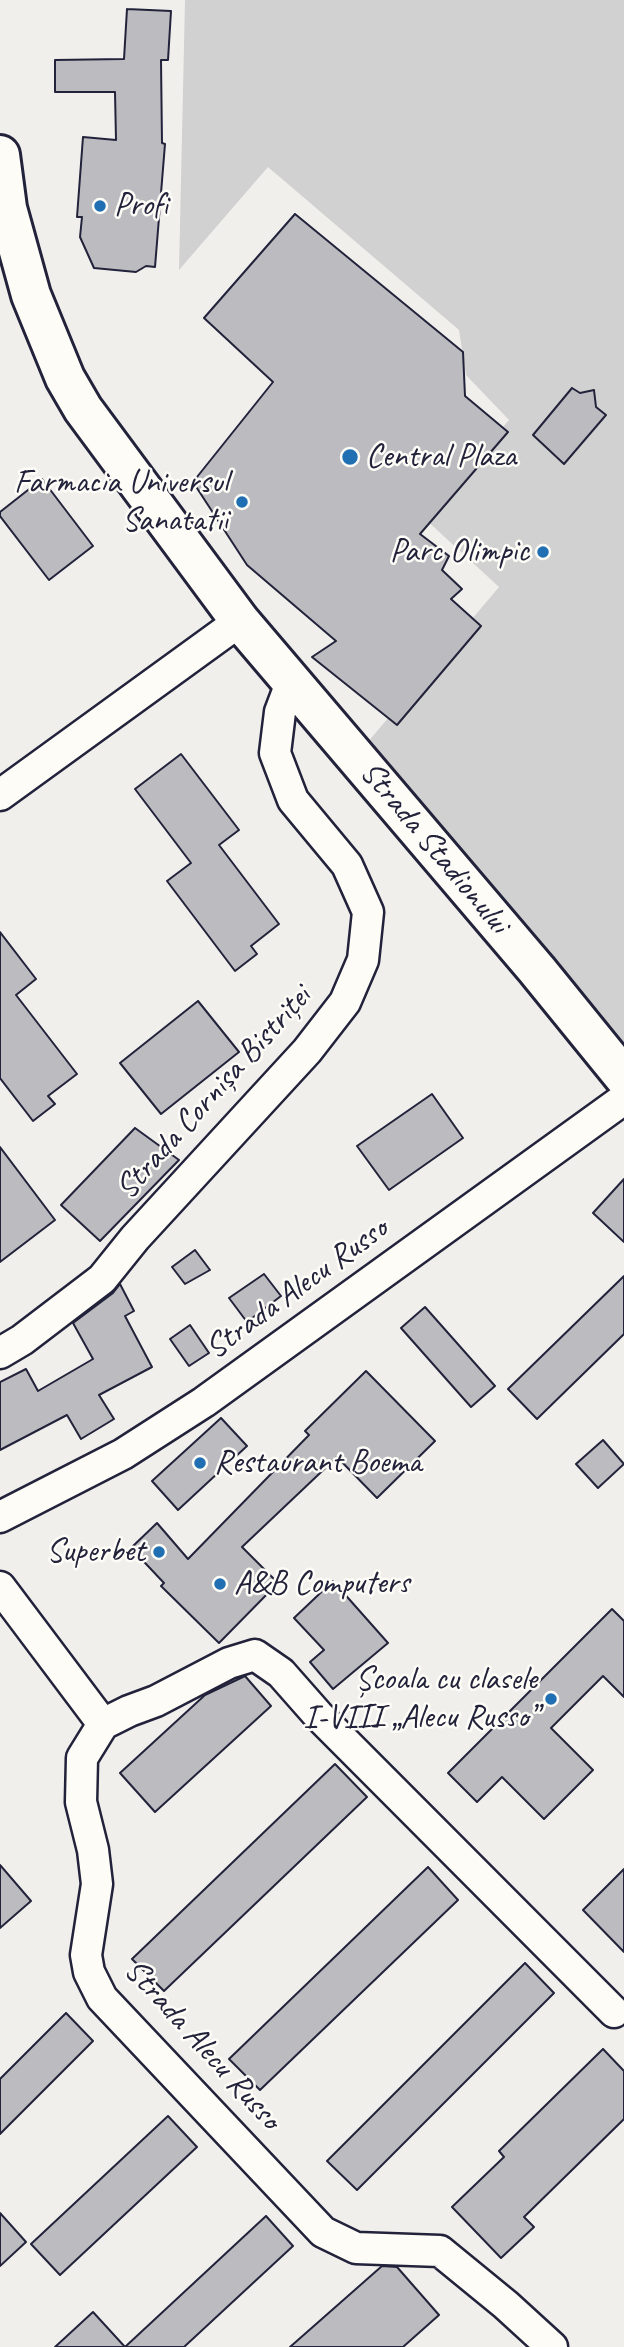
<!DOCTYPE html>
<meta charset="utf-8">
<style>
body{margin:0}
canvas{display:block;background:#f0efec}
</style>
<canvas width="624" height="2347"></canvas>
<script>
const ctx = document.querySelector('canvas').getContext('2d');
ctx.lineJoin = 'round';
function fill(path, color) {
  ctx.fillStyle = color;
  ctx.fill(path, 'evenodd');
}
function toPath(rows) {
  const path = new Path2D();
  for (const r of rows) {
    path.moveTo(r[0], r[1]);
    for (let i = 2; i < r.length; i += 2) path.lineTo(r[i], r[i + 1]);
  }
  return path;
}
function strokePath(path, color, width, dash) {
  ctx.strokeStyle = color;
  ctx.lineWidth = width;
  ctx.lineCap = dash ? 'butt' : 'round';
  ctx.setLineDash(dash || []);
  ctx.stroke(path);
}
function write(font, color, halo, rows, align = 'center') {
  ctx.font = font + ' Caveat,sans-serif';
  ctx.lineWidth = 5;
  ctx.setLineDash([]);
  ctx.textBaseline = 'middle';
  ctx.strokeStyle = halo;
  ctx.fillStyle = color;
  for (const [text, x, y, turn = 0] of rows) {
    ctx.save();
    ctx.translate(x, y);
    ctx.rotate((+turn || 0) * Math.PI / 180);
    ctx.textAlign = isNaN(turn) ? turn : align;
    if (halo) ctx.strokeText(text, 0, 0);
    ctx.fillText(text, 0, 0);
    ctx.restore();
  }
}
const green = toPath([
 [185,0,624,0,624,1077,356,756,499,587,424,518,509,420,466,375,459,330,268,167,179,270]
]);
const building = toPath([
 [127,9,171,11,168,60,161,60,162,143,165,144,155,267,146,266,136,272,94,268,80,237,82,217,77,217,83,137,116,140,115,92,55,92,55,60,124,59,127,9],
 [295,214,463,352,465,396,508,432,420,534,449,556,442,570,462,589,451,599,481,626,397,725,312,657,336,641,247,565,193,482,273,382,204,318,295,214],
 [572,388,580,393,594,390,596,407,606,415,564,464,533,435,572,388],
 [42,479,93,546,49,580,0,516,0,512,42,479],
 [181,754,239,830,219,845,279,924,251,946,257,954,235,971,167,881,191,863,135,789,181,754],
 [0,932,36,979,16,995,77,1074,48,1096,55,1104,33,1121,0,1078,0,932],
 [198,1001,239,1052,161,1114,120,1063,198,1001],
 [432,1094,463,1138,389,1190,357,1146,432,1094],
 [135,1128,179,1160,100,1241,61,1205,135,1128],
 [0,1147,55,1220,0,1262,0,1147],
 [624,1179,624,1242,593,1213,624,1179],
 [195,1250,210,1270,185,1284,172,1267,195,1250],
 [264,1274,281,1296,247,1322,229,1298,264,1274],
 [624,1276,624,1334,537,1419,508,1389,624,1276],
 [120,1284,134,1311,125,1316,152,1367,99,1395,114,1419,81,1439,67,1415,0,1450,0,1382,26,1369,38,1391,93,1359,73,1323,113,1293,120,1284],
 [425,1307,495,1386,471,1407,401,1328,425,1307],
 [190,1325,209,1353,189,1366,170,1339,190,1325],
 [366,1371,435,1441,377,1498,337,1457,242,1547,278,1583,219,1643,161,1586,164,1583,131,1548,157,1523,188,1559,309,1435,305,1431,366,1371],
 [221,1418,247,1446,178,1510,152,1481,221,1418],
 [603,1440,624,1464,598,1488,576,1464,603,1440],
 [333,1581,388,1643,333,1689,310,1662,324,1650,294,1618,333,1581],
 [612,1609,624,1621,624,1697,603,1676,551,1728,593,1770,544,1819,502,1777,477,1802,448,1773,612,1609],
 [245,1676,271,1706,155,1812,120,1773,205,1695,245,1676],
 [335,1764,367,1797,164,1991,132,1959,335,1764],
 [0,1865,31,1901,0,1928,0,1865],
 [428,1867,458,1900,260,2090,229,2059,428,1867],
 [624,1869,624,1952,583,1910,624,1869],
 [525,1963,554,1993,357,2190,327,2161,525,1963],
 [66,2013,93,2041,0,2134,0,2079,66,2013],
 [603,2049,624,2071,624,2119,524,2217,534,2227,501,2258,452,2207,504,2157,499,2151,603,2049],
 [168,2116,197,2147,60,2275,31,2244,168,2116],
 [0,2213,26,2242,0,2266,0,2213],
 [266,2216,293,2246,184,2347,55,2347,93,2312,125,2347,266,2216],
 [382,2266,397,2267,439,2315,403,2347,290,2347,382,2266]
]);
const street = toPath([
 [0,795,240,621],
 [0,1353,22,1340,102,1279,135,1238,307,1051,345,1002,363,960,368,912,347,865,293,800,275,753,280,712,291,683],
 [0,1517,123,1454,204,1402,624,1099],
 [0,1587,103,1724,82,1758,81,1802,93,1850,97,1884,86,1955,89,1972,102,1998,323,2232,356,2248,440,2251,506,2305,552,2347],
 [103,1724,129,1711,156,1701,229,1663,255,1655,281,1673,318,1715,614,2012]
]);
const secondary = toPath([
 [0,155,7,208,31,295,65,378,83,409,240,621,537,970,624,1077]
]);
const markers = [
 [100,206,7,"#1f6fb2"],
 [350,457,9,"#1f6fb2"],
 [242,502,7,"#1f6fb2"],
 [543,552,7,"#1f6fb2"],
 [200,1463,7,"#1f6fb2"],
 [159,1552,7,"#1f6fb2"],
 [220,1584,7,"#1f6fb2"],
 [551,1699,7,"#1f6fb2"]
];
const poiNames = [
 ["Profi",114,206],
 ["Central Plaza",366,457],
 ["Farmacia Universul",228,483,"right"],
 ["Sanatatii",228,521,"right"],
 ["Parc Olimpic",529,552,"right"],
 ["Restaurant Boema",214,1463],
 ["Superbet",145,1552,"right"],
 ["A&B Computers",234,1584],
 ["Școala cu clasele",537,1680,"right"],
 ["I-VIII „Alecu Russo”",537,1718,"right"]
];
const streetNames = [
 ["Strada Stadionului",434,848,50],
 ["Strada Cornișa Bistriței",214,1093,-48],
 ["Strada Alecu Russo",297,1289,-36],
 ["Strada Alecu Russo",202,2045,48]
];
fill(green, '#d2d1d1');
fill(building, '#bcbcc0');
strokePath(building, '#22223b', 2);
strokePath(street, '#22223b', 35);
strokePath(secondary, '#22223b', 44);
strokePath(street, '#fdfcf7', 30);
strokePath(secondary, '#fdfcf7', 38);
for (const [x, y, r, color] of markers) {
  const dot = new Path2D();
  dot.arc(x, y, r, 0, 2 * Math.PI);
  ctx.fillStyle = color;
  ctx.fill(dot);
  strokePath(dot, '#fdfcf7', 2.5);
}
write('33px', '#22223b', '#fdfcf7', poiNames, 'left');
write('33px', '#22223b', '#fdfcf7', streetNames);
</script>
